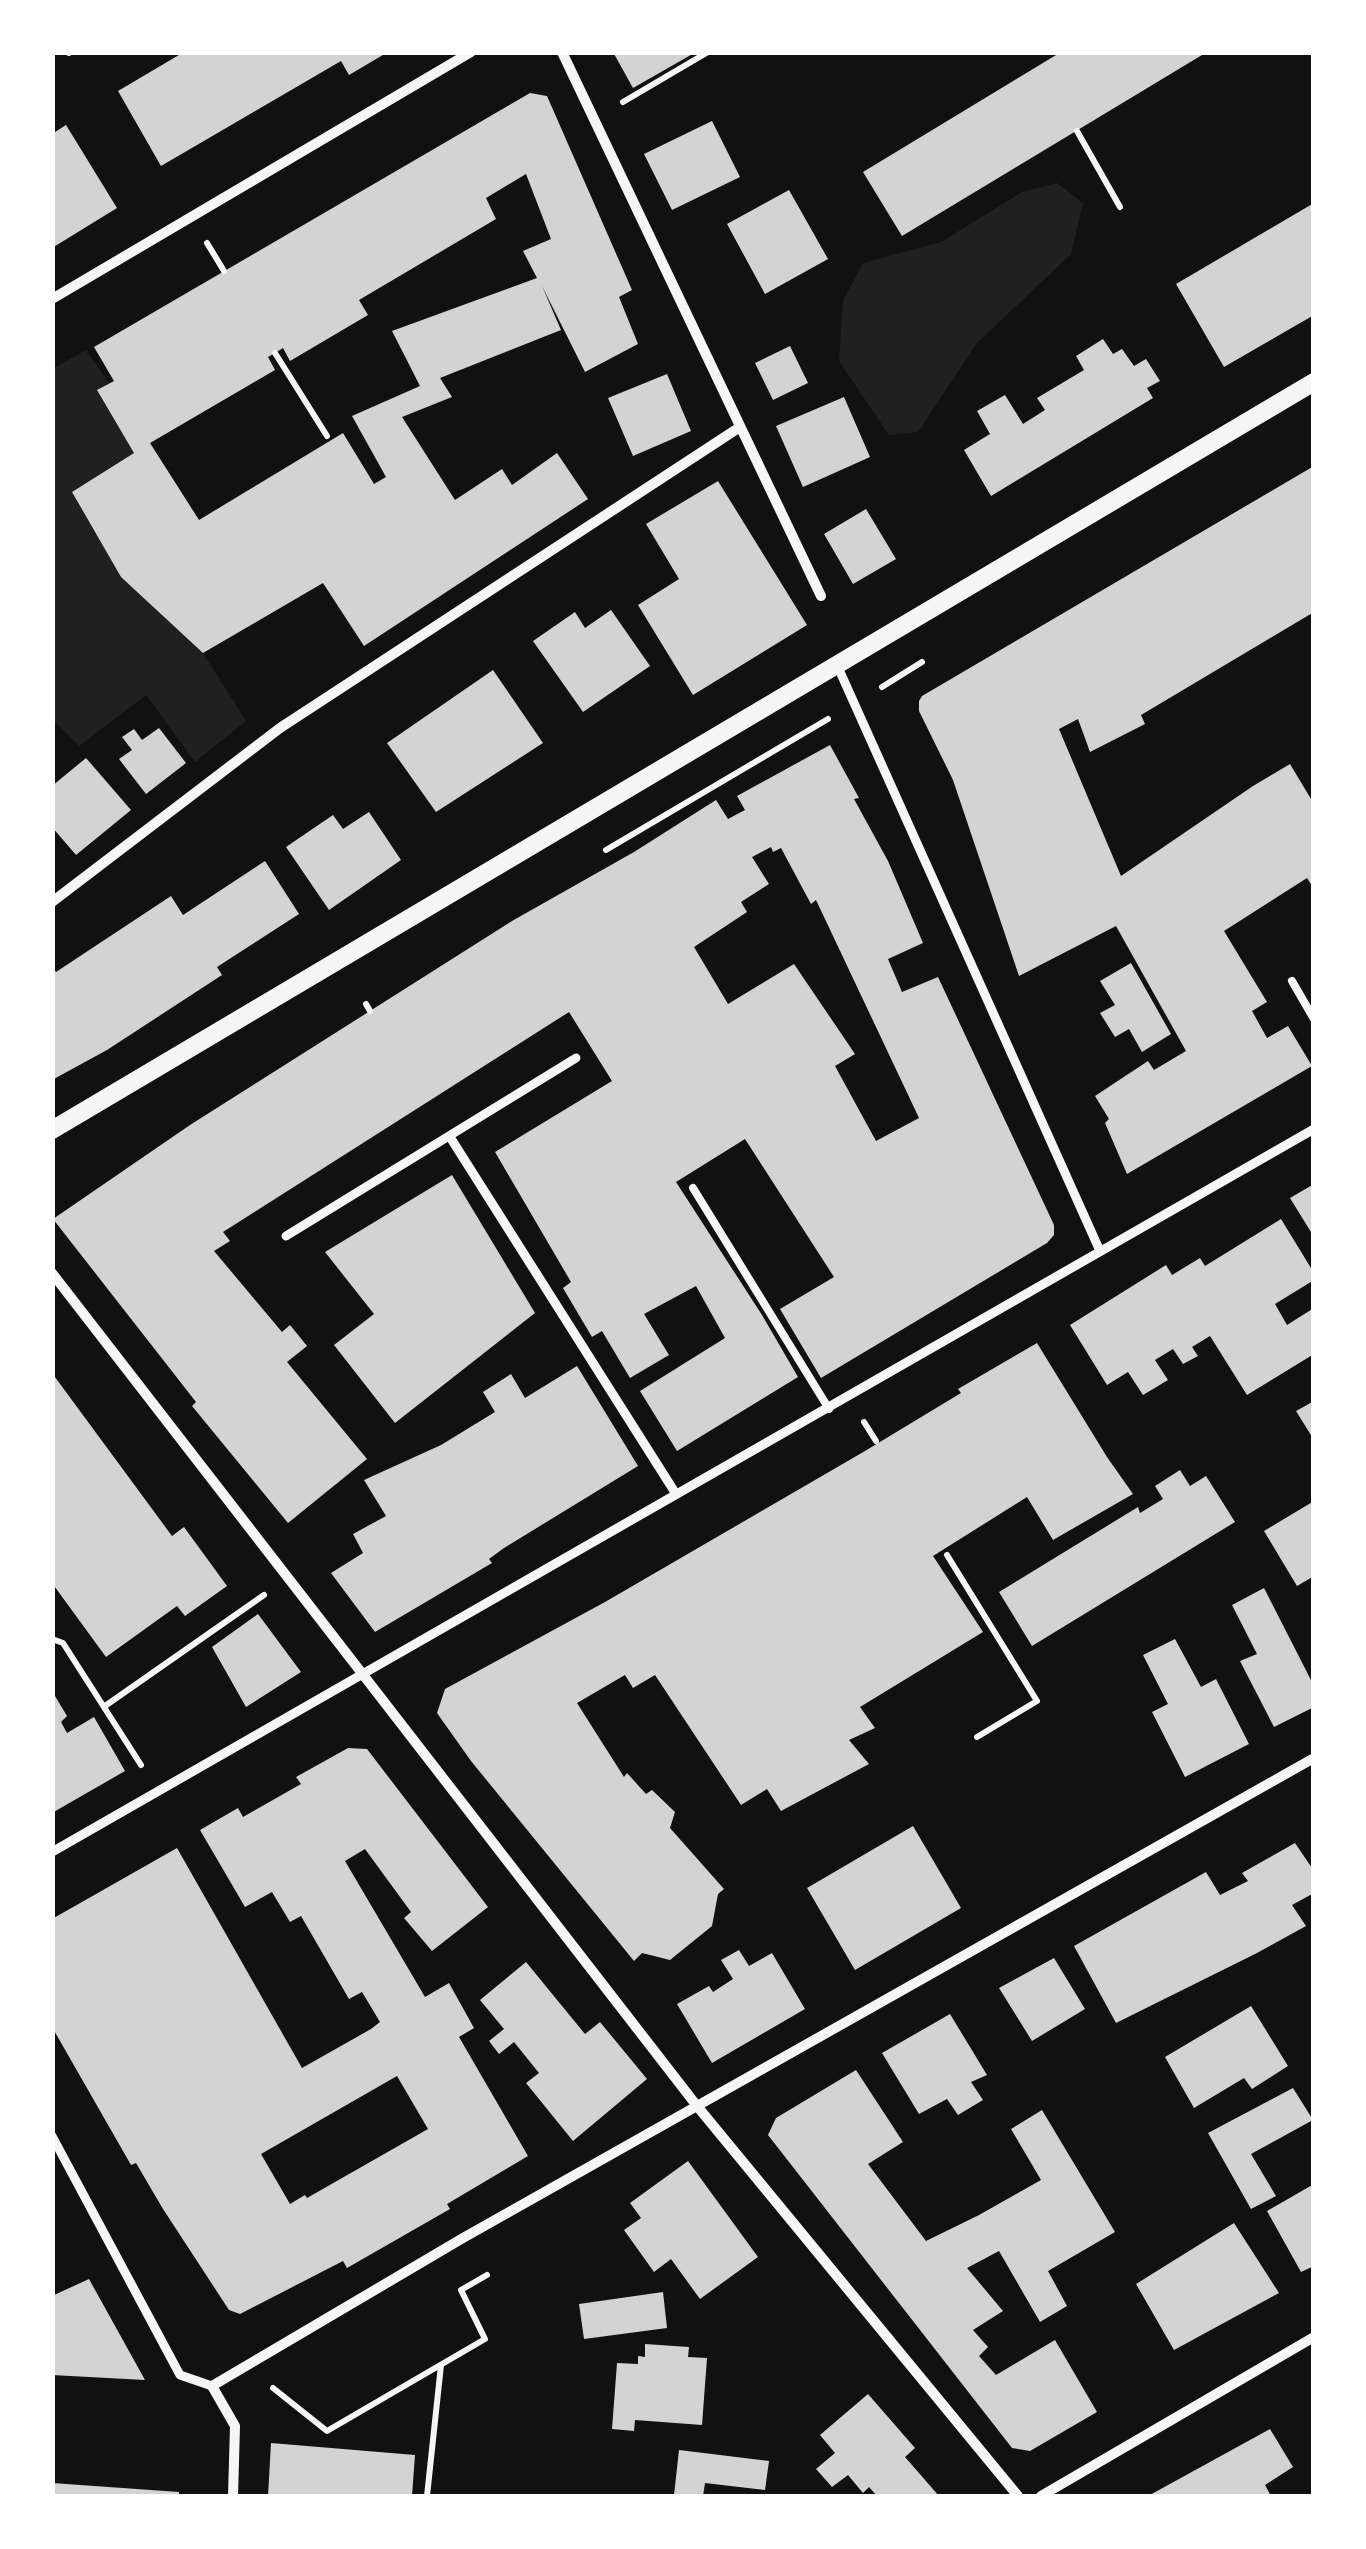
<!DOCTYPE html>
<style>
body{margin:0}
#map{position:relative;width:1366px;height:2549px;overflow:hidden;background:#111;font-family:"Space Grotesk",sans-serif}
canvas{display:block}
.frame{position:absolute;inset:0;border:55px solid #fff;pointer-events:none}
</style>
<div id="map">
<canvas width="1366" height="2549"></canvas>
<div class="frame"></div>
</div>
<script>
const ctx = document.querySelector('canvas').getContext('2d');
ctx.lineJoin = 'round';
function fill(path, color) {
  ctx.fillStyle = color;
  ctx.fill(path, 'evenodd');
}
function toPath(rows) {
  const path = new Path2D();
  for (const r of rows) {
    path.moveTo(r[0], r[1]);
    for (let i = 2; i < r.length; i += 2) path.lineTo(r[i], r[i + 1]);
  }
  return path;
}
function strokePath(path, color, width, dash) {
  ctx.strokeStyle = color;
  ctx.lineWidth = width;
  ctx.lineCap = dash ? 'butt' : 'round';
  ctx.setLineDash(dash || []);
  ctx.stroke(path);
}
const green = toPath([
 [1057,183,1083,203,1071,254,977,343,918,432,889,435,839,361,843,301,863,263,941,242,1022,192],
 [86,350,150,443,72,492,121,577,203,653,246,721,195,762,146,695,79,746,53,720,52,369]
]);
const building = toPath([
 [184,52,388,52,349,75,341,61,161,166,118,91],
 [613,52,696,52,633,88],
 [1061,52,1207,52,902,236,863,172],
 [530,93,547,96,632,290,619,297,638,344,585,372,542,286,561,330,440,378,452,397,402,417,455,500,502,469,512,485,557,453,588,499,364,646,323,583,203,653,121,577,72,492,134,453,97,390,114,381,94,347],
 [526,174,551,239,523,251,537,278,392,331,420,386,352,416,386,477,374,484,343,433,199,520,150,443,275,370,268,357,275,353,283,348,290,361,368,315,359,300,496,219,486,198],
 [712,121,740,177,672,210,644,154],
 [66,125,117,208,52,248,52,134],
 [789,190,828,259,765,294,727,224],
 [1314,203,1314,315,1224,367,1176,284],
 [1103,339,1113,354,1122,349,1134,366,1146,359,1160,381,1147,388,1153,398,991,496,964,450,990,434,977,411,1005,395,1023,424,1045,410,1037,398,1084,370,1076,356],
 [790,346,808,383,773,400,755,363],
 [667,374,691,431,633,456,608,398],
 [844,397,870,457,803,487,776,426],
 [1314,466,1314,612,1141,715,1145,724,1090,752,1078,719,1059,729,1121,876,1253,786,1290,764,1314,804,1314,889,1307,878,1224,931,1267,1002,1252,1011,1267,1038,1288,1026,1312,1066,1127,1174,1105,1123,1109,1119,1095,1096,1148,1061,1154,1070,1186,1051,1116,926,1019,976,953,780,919,711,919,701,922,696],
 [718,481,807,625,693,695,638,605,679,579,646,524],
 [866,509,896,559,853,584,824,534],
 [611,610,650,666,583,712,533,641,575,612,585,628],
 [493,670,543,743,436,812,387,743],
 [159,728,186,763,146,794,119,759,132,750,122,737,134,729,142,740],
 [830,745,859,798,854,799,888,861,923,943,888,959,902,992,938,977,1054,1225,1054,1235,1047,1243,821,1378,780,1309,834,1277,745,1139,676,1182,762,1315,798,1377,677,1451,640,1391,725,1338,696,1286,644,1314,669,1355,630,1378,602,1331,592,1337,563,1288,571,1282,495,1152,612,1081,569,1012,223,1232,230,1241,214,1251,282,1332,290,1325,307,1346,287,1362,367,1459,288,1523,192,1406,196,1402,53,1219,190,1125,512,921,634,852,716,800,728,819,745,810,737,796],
 [771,847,773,852,781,848,811,904,816,900,919,1118,876,1141,835,1066,855,1054,794,964,728,1004,694,947,747,912,741,902,769,884,752,857],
 [86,758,131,810,76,855,52,827,52,786],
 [369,812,401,860,329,910,286,847,333,815,343,829],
 [265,861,299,914,217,967,222,975,107,1050,52,1080,52,967,56,972,171,896,183,915],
 [1131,963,1171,1034,1142,1052,1129,1029,1115,1037,1100,1013,1115,1005,1100,981],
 [452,1175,535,1313,395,1423,334,1345,374,1314,325,1252],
 [1314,1184,1314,1237,1290,1198],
 [1281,1219,1314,1273,1314,1280,1275,1304,1287,1325,1314,1308,1314,1354,1247,1395,1210,1336,1192,1347,1198,1356,1183,1364,1173,1349,1155,1360,1168,1380,1143,1395,1128,1372,1107,1385,1070,1325,1166,1265,1172,1275,1200,1258,1205,1266],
 [1037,1343,1107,1457,1133,1494,1053,1540,1027,1497,933,1556,983,1632,860,1707,875,1728,849,1740,869,1764,781,1811,767,1789,741,1805,655,1675,633,1688,625,1675,577,1703,624,1777,627,1773,646,1794,652,1790,675,1812,670,1828,724,1889,718,1894,712,1926,670,1960,642,1953,634,1961,471,1761,437,1713,445,1689,605,1602,865,1451,961,1393,958,1389],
 [577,1366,638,1466,504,1548,489,1559,492,1563,375,1632,331,1573,363,1553,353,1534,386,1516,364,1480,441,1445,495,1412,483,1392,511,1374,525,1398],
 [52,1373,172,1536,184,1527,227,1586,185,1616,177,1606,106,1657,52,1583],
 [1314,1401,1314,1440,1296,1411],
 [1180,1470,1190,1486,1206,1476,1235,1522,1032,1646,999,1592,1138,1507,1140,1513,1163,1499,1155,1486],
 [1314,1501,1314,1576,1297,1586,1264,1531],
 [1264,1588,1314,1686,1314,1707,1274,1727,1240,1661,1257,1654,1232,1605],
 [258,1614,301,1672,246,1707,212,1647],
 [1175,1639,1201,1687,1216,1679,1249,1744,1185,1777,1152,1712,1168,1704,1143,1655],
 [52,1691,67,1716,61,1722,67,1733,94,1717,125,1771,52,1813],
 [348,1748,367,1749,488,1907,432,1951,404,1918,411,1912,365,1849,345,1861,425,1997,449,1983,474,2028,459,2037,528,2156,447,2204,450,2209,347,2268,343,2261,240,2314,229,2310,163,2209,136,2163,131,2165,52,2027,52,1919,177,1848,302,2068,371,2029,380,2022,362,1992,349,1999,301,1916,290,1922,272,1892,245,1907,200,1830,238,1808,243,1817,301,1784,296,1777],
 [397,2076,428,2129,307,2198,305,2195,290,2204,261,2154],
 [913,1826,961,1908,855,1970,807,1888],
 [1295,1843,1314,1871,1314,1893,1292,1905,1306,1926,1257,1953,1116,2023,1074,1946,1206,1872,1220,1895,1248,1881,1242,1873],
 [739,1950,749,1966,772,1953,805,2009,712,2063,677,2004,709,1986,713,1992,733,1979,721,1960],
 [1054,1958,1085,2009,1032,2041,999,1988],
 [526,1962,585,2034,600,2022,647,2079,573,2141,526,2083,539,2073,514,2042,499,2054,489,2041,504,2029,480,2000],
 [1251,2006,1288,2066,1252,2089,1244,2078,1194,2108,1165,2057],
 [950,2014,987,2075,971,2082,983,2100,958,2115,947,2099,919,2114,882,2053],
 [856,2070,903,2142,868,2164,926,2241,979,2215,1041,2180,1011,2129,1042,2110,1115,2232,1048,2271,1067,2306,1040,2322,999,2251,967,2268,1003,2311,973,2330,988,2347,979,2356,996,2375,1055,2340,1097,2412,1030,2451,1012,2448,768,2135,776,2118],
 [1293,2088,1313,2120,1251,2154,1276,2196,1251,2209,1208,2133],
 [688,2161,758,2257,700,2299,671,2259,654,2272,624,2230,641,2218,630,2203],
 [1314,2184,1314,2266,1301,2272,1267,2211],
 [1234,2223,1279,2293,1174,2350,1136,2284],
 [89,2279,145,2380,52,2375,52,2296],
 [663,2292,667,2328,584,2339,579,2304],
 [645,2344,689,2347,688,2357,707,2358,702,2425,635,2420,634,2431,612,2429,617,2363,638,2364,638,2356,645,2357],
 [868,2394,915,2448,905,2457,939,2496,877,2496,869,2487,863,2493,848,2475,832,2487,816,2469,835,2453,820,2435],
 [1270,2429,1293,2467,1265,2485,1271,2496,1148,2496],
 [271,2443,415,2455,412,2496,268,2496],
 [679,2450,769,2461,765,2490,705,2483,703,2496,674,2495],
 [52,2483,179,2492,179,2496,52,2496]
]);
const path = toPath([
 [69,53,69,52],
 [623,102,708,52],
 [1077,131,1120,207],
 [207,243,224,271],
 [275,353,327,436],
 [882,687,922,662],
 [606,850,828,719],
 [366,1004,370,1011],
 [864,1422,876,1441],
 [947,1555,1037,1701,977,1737],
 [52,1639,63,1643,141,1765],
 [105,1706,264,1595],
 [273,2388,327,2431,485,2339,461,2290,487,2275],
 [427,2496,441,2365]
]);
const service = toPath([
 [1292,981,1314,1019],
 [693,1188,829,1409]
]);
const pedestrian = toPath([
 [837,665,1100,1251],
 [450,1137,676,1494],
 [286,1236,576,1058],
 [52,1852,1314,1129],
 [52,2136,180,2375,212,2386]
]);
const minor = toPath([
 [562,52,821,596],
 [52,299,471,52],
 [52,902,280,728,740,427],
 [52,1273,697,2106,1018,2496],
 [233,2496,235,2426,212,2386,463,2238,1314,1758],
 [1041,2496,1314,2337]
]);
const tertiary = toPath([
 [52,1130,1314,382]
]);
fill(green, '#202020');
fill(building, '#d3d3d3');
strokePath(path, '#f5f5f5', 6);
strokePath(service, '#f5f5f5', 8);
strokePath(pedestrian, '#f5f5f5', 9);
strokePath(minor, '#f5f5f5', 10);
strokePath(tertiary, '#f5f5f5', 18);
</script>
